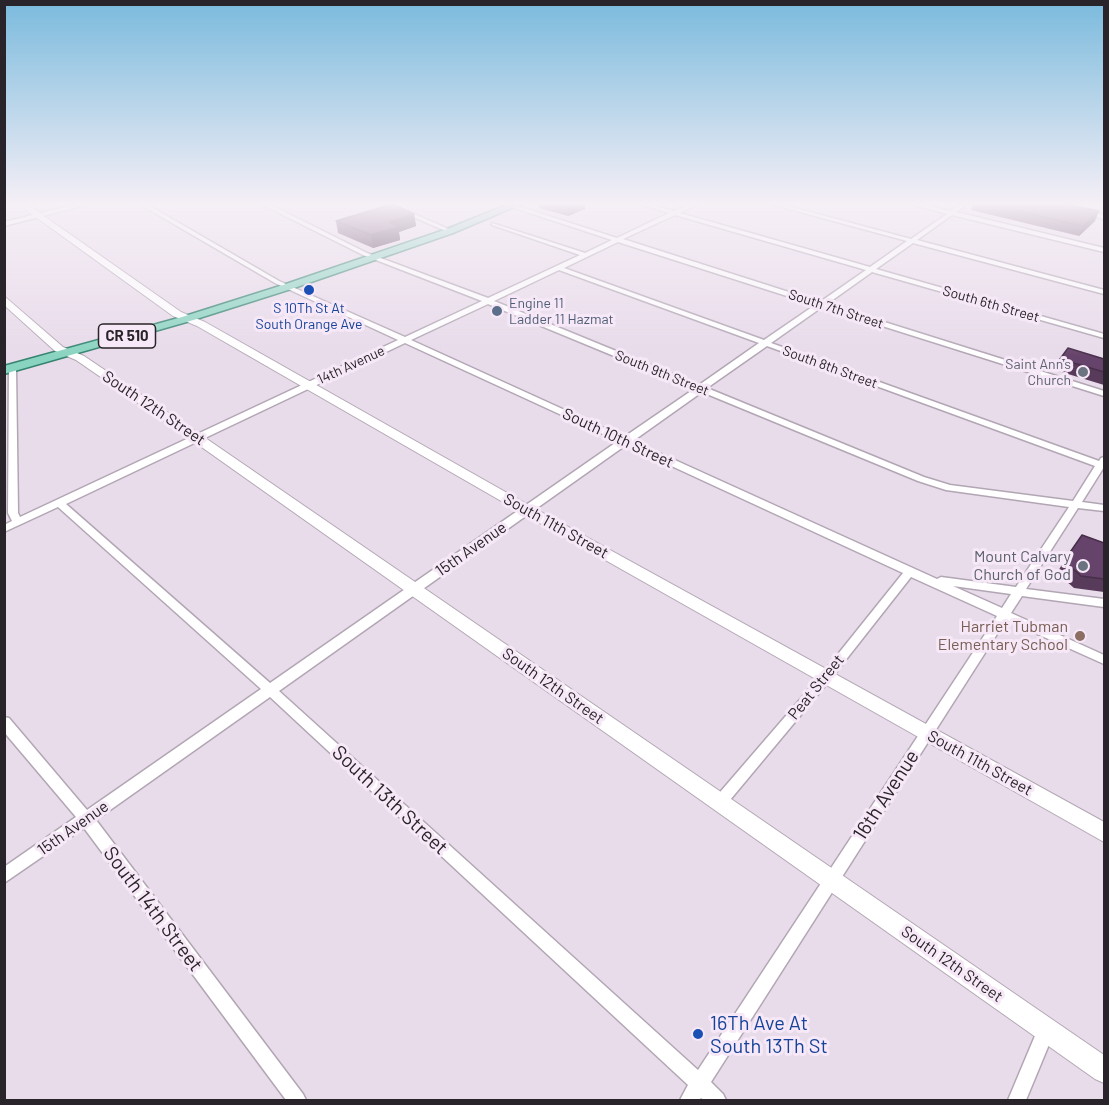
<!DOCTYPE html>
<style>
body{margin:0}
#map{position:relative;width:1109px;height:1105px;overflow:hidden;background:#e8dbea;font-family:Barlow,sans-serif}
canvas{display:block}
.frame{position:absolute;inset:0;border:6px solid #292429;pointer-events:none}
</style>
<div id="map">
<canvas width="1109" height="1105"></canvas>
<div class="frame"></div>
</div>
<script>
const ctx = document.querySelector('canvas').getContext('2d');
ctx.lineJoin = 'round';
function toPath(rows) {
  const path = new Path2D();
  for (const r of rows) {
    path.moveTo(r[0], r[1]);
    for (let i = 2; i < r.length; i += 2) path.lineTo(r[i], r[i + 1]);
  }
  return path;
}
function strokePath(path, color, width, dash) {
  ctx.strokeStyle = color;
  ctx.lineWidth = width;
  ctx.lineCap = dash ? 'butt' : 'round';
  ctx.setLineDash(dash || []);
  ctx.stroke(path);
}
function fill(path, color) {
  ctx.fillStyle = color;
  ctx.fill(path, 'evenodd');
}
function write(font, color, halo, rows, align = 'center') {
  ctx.font = font + ' Barlow,sans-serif';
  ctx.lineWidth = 6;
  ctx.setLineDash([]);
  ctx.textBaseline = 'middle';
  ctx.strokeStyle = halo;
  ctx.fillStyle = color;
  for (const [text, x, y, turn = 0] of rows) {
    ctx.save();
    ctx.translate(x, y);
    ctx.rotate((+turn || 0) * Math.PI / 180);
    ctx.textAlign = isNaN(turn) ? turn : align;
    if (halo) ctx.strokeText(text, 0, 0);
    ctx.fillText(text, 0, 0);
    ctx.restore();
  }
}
const street = toPath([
 [86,202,97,202,4,226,4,222,86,202],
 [136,202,143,202,279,281,405,337,482,301,363,255,257,202,265,202,367,253,488,298,580,255,492,225,492,223,585,253,612,240,496,202,505,202,617,238,669,213,633,202,643,202,674,211,693,202,701,202,680,213,870,267,907,241,763,202,773,202,911,239,947,214,903,202,914,202,950,211,963,202,970,202,956,212,1104,248,1104,252,952,215,917,240,1104,290,1104,294,913,243,876,269,1104,334,1104,338,872,272,827,304,1104,391,1104,396,822,307,771,343,1099,461,1101,458,1104,457,1104,467,1082,502,1104,505,1104,511,1078,508,1026,589,1104,599,1104,607,1022,596,1011,613,1104,655,1104,664,1006,620,711,1082,723,1094,726,1100,704,1100,701,1098,699,1100,680,1100,688,1085,270,697,96,820,303,1094,306,1100,286,1100,84,828,4,883,4,867,76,817,4,732,4,717,9,718,87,810,261,689,58,507,4,532,4,525,12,521,8,513,9,366,12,366,16,368,18,513,20,517,398,340,275,283,136,202],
 [675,215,866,270,820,302,623,239,675,215],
 [618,242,815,305,764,340,564,268,618,242],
 [559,270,759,343,699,385,494,301,559,270],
 [488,304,694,389,624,437,411,340,488,304],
 [405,343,618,441,270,683,66,504,405,343],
 [767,346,1095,466,1073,501,950,485,924,477,707,388,767,346],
 [702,392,918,481,946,490,1069,507,1016,587,941,577,937,579,633,441,702,392],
 [626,445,903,573,822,674,715,798,713,802,715,806,720,808,725,806,830,680,911,577,997,616,698,1070,279,691,626,445],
 [953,586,1011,594,1002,608,953,586],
 [379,202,387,202,453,231,448,232,379,202],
 [1083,210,1104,215,1104,219,1081,213,1080,212,1083,210],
 [1046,1021,1052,1024,1055,1030,1026,1100,1008,1100,1040,1024,1046,1021]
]);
const secondary = toPath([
 [15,202,24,202,181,312,205,322,532,507,1104,822,1104,842,522,513,197,326,173,316,15,202],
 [4,296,63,347,84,356,201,435,1104,1055,1104,1083,1095,1079,193,441,76,360,55,351,4,305,4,296]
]);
const primary = toPath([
 [514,202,526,202,453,233,291,289,190,321,4,374,4,366,182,317,283,285,447,229,514,202]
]);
const wall = toPath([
 [539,202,585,202,585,209,568,216,539,208],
 [974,202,1057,202,1095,221,1079,236,971,210],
 [414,214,416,226,399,232,400,240,373,248,338,233,336,221],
 [1060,359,1104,359,1104,385,1055,370],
 [1104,543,1104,592,1074,588,1057,573,1064,561]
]);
const shadedWall = toPath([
 [580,202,585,202,585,209,568,216,568,207],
 [1099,211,1095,221,1079,236,1083,226],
 [414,214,416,226,399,232,400,240,373,248,371,235,389,222]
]);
const building = toPath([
 [551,202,580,202,568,207,551,202],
 [978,202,1057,202,1099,211,1083,226,978,202],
 [392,204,414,214,389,222,399,227,371,235,336,221,392,204],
 [1068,348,1104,359,1104,372,1060,359,1068,348],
 [1082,535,1104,543,1104,579,1081,576,1064,561,1082,535]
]);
const markers = [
 [309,290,6,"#1a4fb4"],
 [497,311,6,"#5c6f8a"],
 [1083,372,6,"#6b7280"],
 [1083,566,6,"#6b7280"],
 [1080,636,6,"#8d6e63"],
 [698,1034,6,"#1a4fb4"]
];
const farServicenames = [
 ["Engine 11",509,303],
 ["Ladder 11 Hazmat",509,319]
];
const farStreetnames = [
 ["South 6th Street",991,304,16],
 ["South 7th Street",836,309,18],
 ["14th Avenue",351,365,-25],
 ["South 8th Street",830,367,20],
 ["South 9th Street",662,373,22]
];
const farTransitnames = [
 ["S 10Th St At",309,308],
 ["South Orange Ave",309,324]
];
const farWorshipnames = [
 ["Saint Ann's",1071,364],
 ["Church",1071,380]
];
const shields = [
 [127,336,57]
];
const shieldNames = [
 ["CR 510",127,336]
];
const streetNames = [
 ["South 12th Street",154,408,34],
 ["South 10th Street",618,438,25],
 ["South 11th Street",556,526,29],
 ["15th Avenue",471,549,-35],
 ["South 12th Street",553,686,35],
 ["Peat Street",816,687,-51],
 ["South 11th Street",980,763,29],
 ["15th Avenue",73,828,-35],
 ["South 12th Street",952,964,35]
];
const worshipNames = [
 ["Mount Calvary",1071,557],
 ["Church of God",1071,575]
];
const educationNames = [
 ["Harriet Tubman",1068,627],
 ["Elementary School",1068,645]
];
const nearStreetnames = [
 ["16th Avenue",886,795,-57],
 ["South 13th Street",390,800,43],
 ["South 14th Street",153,909,53]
];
const nearTransitnames = [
 ["16Th Ave At",710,1023],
 ["South 13Th St",710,1046]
];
strokePath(street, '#b2a6b4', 3);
strokePath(secondary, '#b2a6b4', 2);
strokePath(primary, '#348470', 3);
fill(street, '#fff');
fill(secondary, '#fff');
fill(primary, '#89d4c0');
fill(wall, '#583a5b');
fill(shadedWall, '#472f4a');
fill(building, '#66436a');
strokePath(building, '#472f4a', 1.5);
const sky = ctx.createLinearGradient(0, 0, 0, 357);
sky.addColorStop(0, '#7abadd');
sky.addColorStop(0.57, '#f5eff6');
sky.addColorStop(1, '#f5eff600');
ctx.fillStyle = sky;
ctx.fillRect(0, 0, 1109, 357);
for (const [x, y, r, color] of markers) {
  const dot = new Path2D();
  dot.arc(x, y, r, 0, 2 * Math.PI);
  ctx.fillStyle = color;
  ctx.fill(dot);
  strokePath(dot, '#f6e8f7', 2);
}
write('14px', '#4e5e75', '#f6e8f7', farServicenames, 'left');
write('14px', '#292429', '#f6e8f7', farStreetnames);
write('14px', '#164399', '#f6e8f7', farTransitnames);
write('14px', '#5b616d', '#f6e8f7', farWorshipnames, 'right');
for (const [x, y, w] of shields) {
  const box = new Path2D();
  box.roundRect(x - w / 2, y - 12, w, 24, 4.5);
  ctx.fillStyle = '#f6e8f7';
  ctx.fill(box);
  strokePath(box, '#292429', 1.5);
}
write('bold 15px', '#292429', null, shieldNames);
write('16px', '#292429', '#f6e8f7', streetNames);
write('16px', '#5b616d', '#f6e8f7', worshipNames, 'right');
write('16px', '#785e54', '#f6e8f7', educationNames, 'right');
write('20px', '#292429', '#f6e8f7', nearStreetnames);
write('20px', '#164399', '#f6e8f7', nearTransitnames, 'left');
</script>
